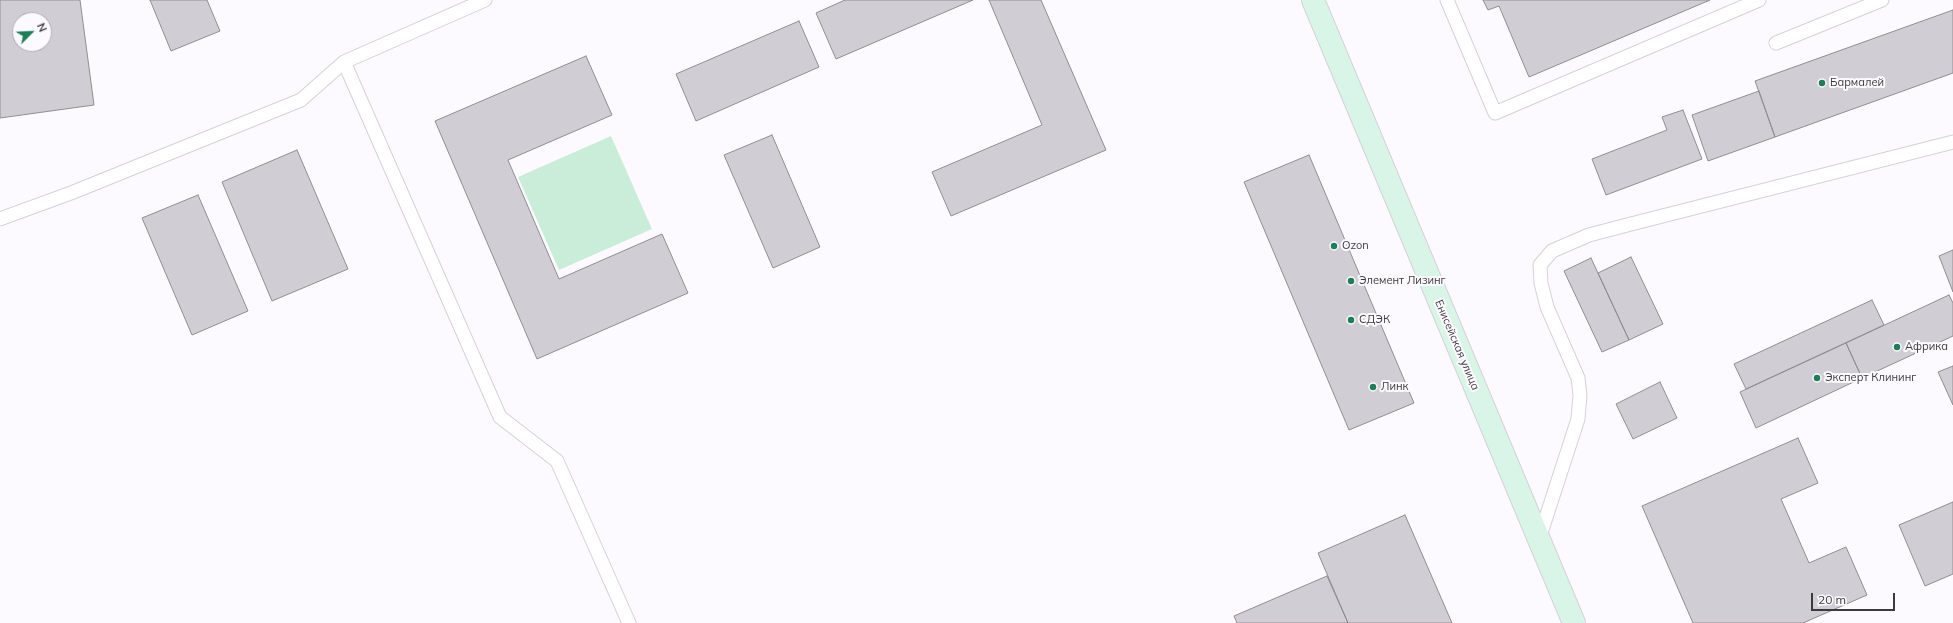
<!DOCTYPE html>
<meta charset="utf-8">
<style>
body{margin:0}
#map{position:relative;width:1953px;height:623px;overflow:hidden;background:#fcfaff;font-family:Mulish,sans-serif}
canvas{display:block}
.north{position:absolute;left:12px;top:12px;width:40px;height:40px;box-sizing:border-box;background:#fcfaff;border:1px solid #afadb1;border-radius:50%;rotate:66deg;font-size:11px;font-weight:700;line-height:16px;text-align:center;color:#3b3a3c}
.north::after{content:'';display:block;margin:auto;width:14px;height:18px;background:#1d7f58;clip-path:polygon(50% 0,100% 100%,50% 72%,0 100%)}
.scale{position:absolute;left:1811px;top:593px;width:84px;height:18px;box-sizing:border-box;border:2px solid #3b3a3c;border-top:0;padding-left:5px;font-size:12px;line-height:14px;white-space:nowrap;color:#3b3a3c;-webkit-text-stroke:3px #fcfaff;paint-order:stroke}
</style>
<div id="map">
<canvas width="1953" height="623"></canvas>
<div class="north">N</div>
<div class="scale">20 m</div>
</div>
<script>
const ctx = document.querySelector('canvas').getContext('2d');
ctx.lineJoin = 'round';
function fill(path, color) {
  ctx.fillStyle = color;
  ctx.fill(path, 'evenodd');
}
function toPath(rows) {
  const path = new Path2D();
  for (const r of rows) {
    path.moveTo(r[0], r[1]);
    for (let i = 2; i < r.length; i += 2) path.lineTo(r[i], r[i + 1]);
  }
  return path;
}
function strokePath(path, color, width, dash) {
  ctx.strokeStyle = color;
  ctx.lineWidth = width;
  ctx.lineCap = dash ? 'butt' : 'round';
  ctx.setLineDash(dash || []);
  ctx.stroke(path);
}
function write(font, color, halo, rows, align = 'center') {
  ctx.font = font + ' Mulish,sans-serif';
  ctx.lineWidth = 4;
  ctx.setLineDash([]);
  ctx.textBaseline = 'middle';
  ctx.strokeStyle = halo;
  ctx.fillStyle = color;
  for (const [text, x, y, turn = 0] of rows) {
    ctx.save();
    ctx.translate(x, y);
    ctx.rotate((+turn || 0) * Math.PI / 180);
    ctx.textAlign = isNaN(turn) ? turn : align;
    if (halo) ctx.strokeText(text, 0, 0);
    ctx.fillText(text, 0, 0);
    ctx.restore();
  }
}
const green = toPath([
 [611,136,652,229,559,270,518,177]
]);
const building = toPath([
 [0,0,80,0,94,105,0,118,0,0],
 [20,20,44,20,44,44,20,44,20,20],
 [150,0,207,0,220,31,171,51,150,0],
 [845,0,973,0,836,59,816,13,845,0],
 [989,0,1041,0,1106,150,951,216,932,172,1042,125,989,0],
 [1483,0,1710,0,1529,77,1499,6,1488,10,1483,0],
 [1953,10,1953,73,1775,137,1755,81,1953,10],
 [799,21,819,67,696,121,676,74,799,21],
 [586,56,612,115,508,160,559,279,662,234,688,293,537,359,435,121,586,56],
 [1759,91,1775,137,1708,161,1692,115,1759,91],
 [1683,110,1702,159,1606,195,1592,159,1667,130,1662,117,1683,110],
 [772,135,820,247,773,268,724,155,772,135],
 [297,150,348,269,272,301,222,182,297,150],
 [1309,155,1414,403,1349,430,1244,182,1309,155],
 [198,195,248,311,192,335,142,218,198,195],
 [1953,250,1953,292,1939,256,1953,250],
 [1631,257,1663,324,1629,340,1598,273,1631,257],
 [1591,258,1629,340,1602,352,1564,271,1591,258],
 [1949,295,1953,303,1953,336,1862,378,1846,343,1949,295],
 [1872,300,1884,325,1746,389,1734,364,1872,300],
 [1846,343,1862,378,1756,428,1740,392,1846,343],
 [1953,366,1953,405,1938,372,1953,366],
 [1660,382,1677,418,1633,439,1616,404,1660,382],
 [1798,438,1818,483,1781,499,1809,563,1846,547,1867,595,1803,623,1693,623,1642,506,1798,438],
 [1953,502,1953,574,1925,586,1899,525,1953,502],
 [1405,515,1452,623,1348,623,1318,553,1405,515],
 [1327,576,1348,623,1237,623,1234,616,1327,576]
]);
const lane = toPath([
 [1447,0,1495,113,1759,0],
 [1776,43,1882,0],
 [344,62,500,417,557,461,629,623],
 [0,219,71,193,301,100,344,62,485,0],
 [1539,539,1578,419,1580,395,1578,378,1547,307,1541,283,1540,265,1552,251,1589,235,1631,224,1953,142]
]);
const secondary = toPath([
 [1313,0,1574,623]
]);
const markers = [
 [1822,83,4,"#1d7f58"],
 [1334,246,4,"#1d7f58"],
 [1351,281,4,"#1d7f58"],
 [1351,320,4,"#1d7f58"],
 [1897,347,4,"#1d7f58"],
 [1817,378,4,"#1d7f58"],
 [1373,387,4,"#1d7f58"]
];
const poiNames = [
 ["Бармалей",1830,83],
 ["Ozon",1342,246],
 ["Элемент Лизинг",1359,281],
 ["СДЭК",1359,320],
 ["Африка",1905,347],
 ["Эксперт Клининг",1825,378],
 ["Линк",1381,387]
];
const streetNames = [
 ["Енисейская улица",1457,345,67]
];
fill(green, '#caedda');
fill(building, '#d1cdd4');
strokePath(building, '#908d93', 1);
strokePath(lane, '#d5d1d8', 15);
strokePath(secondary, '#d5d1d8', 24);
strokePath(lane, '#fff', 13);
strokePath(secondary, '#d9f5e7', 22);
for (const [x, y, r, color] of markers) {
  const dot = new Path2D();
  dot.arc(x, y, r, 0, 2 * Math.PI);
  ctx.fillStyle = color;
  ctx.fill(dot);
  strokePath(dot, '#fcfaff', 1.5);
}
write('11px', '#3b3a3c', '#fcfaff', poiNames, 'left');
write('11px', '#3b3a3c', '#fcfaff', streetNames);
</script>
